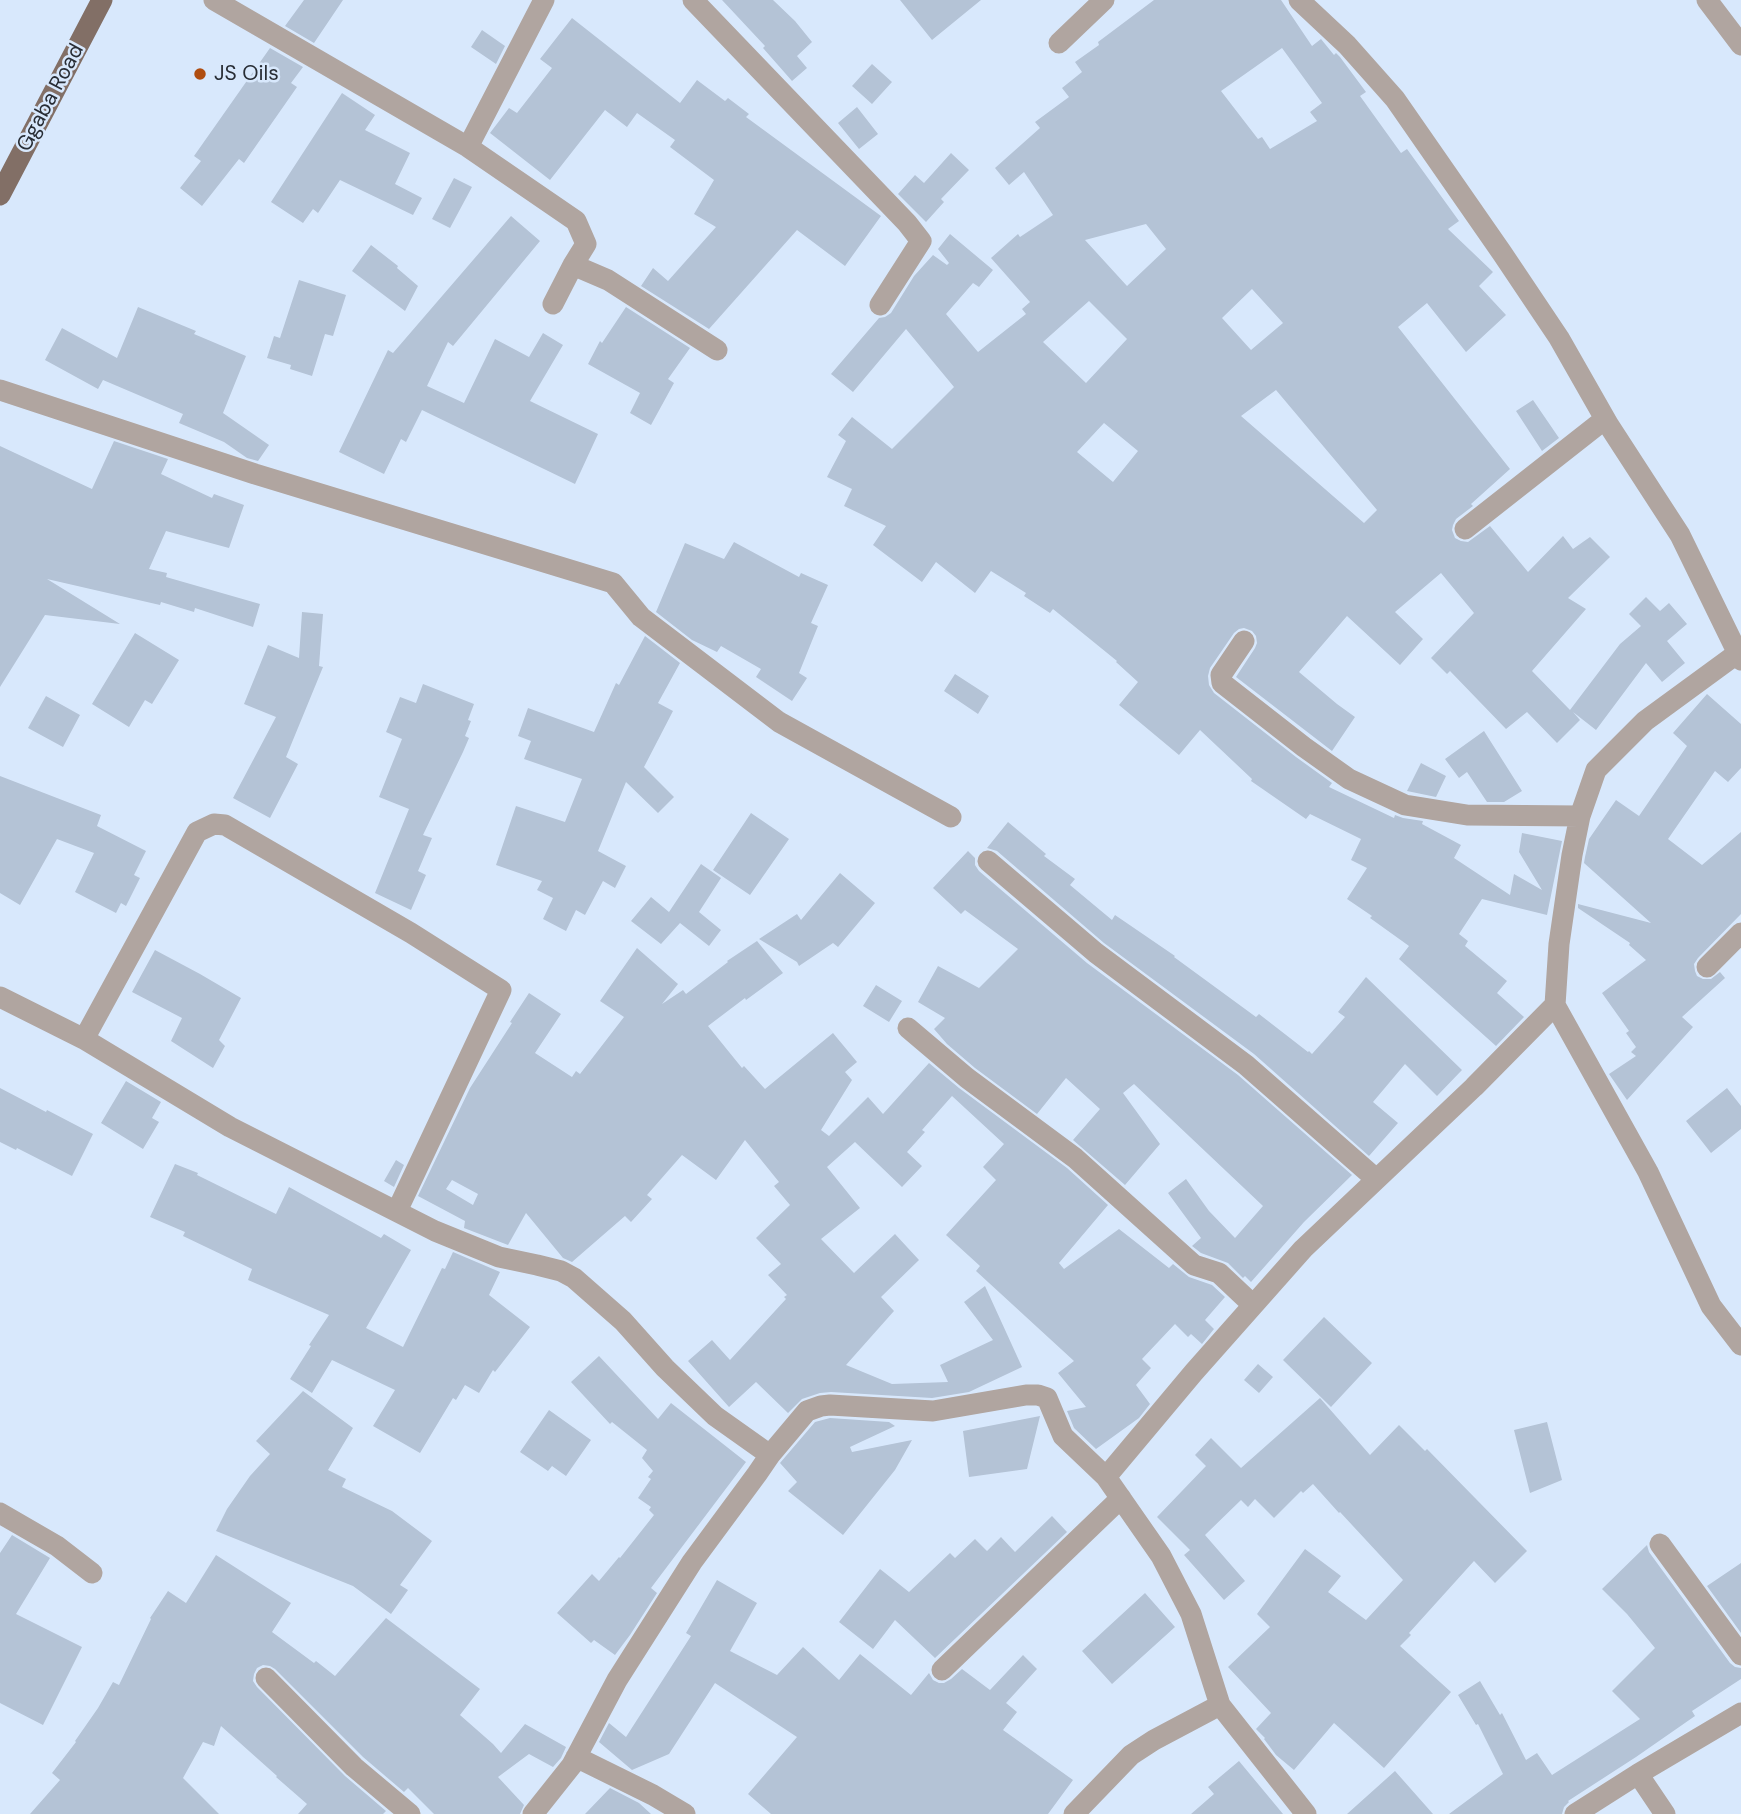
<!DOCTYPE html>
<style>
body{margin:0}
canvas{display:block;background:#d8e8fc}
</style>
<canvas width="1741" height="1814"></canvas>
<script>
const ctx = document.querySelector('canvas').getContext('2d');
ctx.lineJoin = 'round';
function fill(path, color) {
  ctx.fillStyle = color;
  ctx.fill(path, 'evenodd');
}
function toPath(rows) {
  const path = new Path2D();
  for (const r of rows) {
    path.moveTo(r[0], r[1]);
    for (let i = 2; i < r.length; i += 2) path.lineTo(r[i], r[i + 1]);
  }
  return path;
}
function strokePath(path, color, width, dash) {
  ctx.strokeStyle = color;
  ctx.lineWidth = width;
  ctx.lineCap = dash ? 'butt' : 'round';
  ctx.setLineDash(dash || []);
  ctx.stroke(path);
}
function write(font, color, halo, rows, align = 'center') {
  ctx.font = font + ' "DM Sans",sans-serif';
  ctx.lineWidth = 5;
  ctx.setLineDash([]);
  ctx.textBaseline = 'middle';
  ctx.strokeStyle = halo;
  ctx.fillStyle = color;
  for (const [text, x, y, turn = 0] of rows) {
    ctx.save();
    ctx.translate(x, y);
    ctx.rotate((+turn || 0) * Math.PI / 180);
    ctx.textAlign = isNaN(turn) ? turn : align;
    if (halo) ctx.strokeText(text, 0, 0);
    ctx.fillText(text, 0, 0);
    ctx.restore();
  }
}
const building = toPath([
 [304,0,343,0,314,43,285,26],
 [722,0,773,0,795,21,812,42,797,56,807,68,792,81,763,48,765,46],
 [900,0,981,0,932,40],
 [1154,0,1281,0,1312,46,1321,39,1334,55,1336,53,1340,57,1366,92,1360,96,1401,153,1407,149,1459,221,1448,229,1493,272,1479,286,1506,315,1466,352,1427,303,1398,327,1510,469,1471,504,1473,506,1456,519,1453,525,1452,530,1455,538,1461,541,1468,542,1490,526,1528,572,1563,536,1573,549,1590,537,1610,557,1568,598,1586,609,1532,671,1570,710,1620,644,1641,626,1629,614,1646,597,1660,611,1669,603,1687,624,1667,641,1685,663,1662,682,1646,663,1596,730,1573,712,1580,720,1557,743,1527,712,1506,729,1450,671,1447,674,1431,658,1474,613,1441,573,1395,612,1423,639,1400,665,1347,616,1299,672,1337,704,1355,717,1332,751,1236,677,1255,648,1257,643,1256,636,1252,631,1244,628,1239,629,1234,633,1210,668,1208,676,1209,685,1214,693,1296,757,1332,783,1329,787,1394,818,1395,815,1403,818,1423,821,1422,824,1461,845,1454,858,1510,895,1514,874,1542,890,1519,852,1522,833,1562,841,1547,915,1482,899,1459,934,1468,941,1465,946,1507,981,1497,993,1524,1017,1496,1046,1399,959,1409,946,1370,918,1372,916,1347,899,1367,868,1351,860,1361,839,1310,814,1306,819,1251,781,1252,779,1200,730,1179,755,1119,705,1138,682,1116,662,1117,661,1053,609,1050,613,1024,596,1026,593,991,571,975,593,936,562,922,582,873,545,886,526,844,506,852,489,827,477,846,441,838,435,852,417,892,449,954,387,906,329,853,392,831,374,879,318,885,317,891,313,914,276,933,255,947,265,949,263,938,249,950,234,993,270,979,287,973,283,946,314,978,352,1026,314,1022,309,1030,302,991,258,1018,234,1020,237,1053,215,1024,172,1009,185,995,168,1040,128,1035,122,1069,97,1062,88,1082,72,1075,62,1099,45,1098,42],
 [1282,48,1322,103,1310,112,1317,121,1270,149,1262,137,1258,139,1221,91],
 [1146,224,1166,249,1127,286,1085,240],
 [1252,289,1283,323,1251,350,1222,318],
 [1089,301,1127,339,1086,383,1043,342],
 [1276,390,1377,510,1364,523,1241,416],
 [1104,423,1138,451,1113,482,1077,452],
 [572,18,680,103,697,80,725,101,728,98,749,114,746,117,881,216,845,266,797,230,709,329,641,286,653,268,668,281,716,227,694,214,714,180,670,147,675,140,637,113,627,127,605,110,550,180,490,133,509,108,517,113,552,68,540,59],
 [482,30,505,46,496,64,471,47],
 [270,48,303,67,291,83,297,87,244,163,239,159,202,206,180,188,201,161,194,156],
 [872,64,892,82,872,104,852,86],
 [342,93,375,115,365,130,410,153,395,184,422,198,413,215,340,180,318,213,313,209,303,223,271,202],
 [857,107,878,134,859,149,838,123],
 [951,153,969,170,941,199,944,202,926,222,898,194,915,175,924,183],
 [454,178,472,187,450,228,432,219],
 [511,216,540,241,453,346,448,342,427,386,464,403,495,339,529,357,543,333,563,345,530,401,598,434,575,484,422,410,406,442,401,439,384,474,339,452,388,350,393,353],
 [371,245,398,266,397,268,418,286,405,311,352,271],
 [299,280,346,295,333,336,325,334,312,376,290,369,291,365,267,358,274,336,280,338],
 [138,307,196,331,194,334,246,356,223,413,269,445,258,461,247,458,224,442,179,423,183,414,103,380,98,389,45,360,62,328,117,358],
 [626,307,690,348,668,379,674,383,651,425,630,413,640,393,588,364,600,341,602,343],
 [1533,400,1559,438,1542,451,1516,411],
 [114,441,168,459,161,474,212,498,214,494,244,505,229,548,166,531,149,569,167,573,166,577,260,604,253,627,195,608,194,612,161,602,160,605,47,579,120,624,45,615,0,687,0,446,92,489],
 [734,542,799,577,801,573,828,585,811,623,818,626,799,673,807,678,792,701,756,677,761,669,721,646,717,652,692,640,656,612,685,543,724,559],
 [302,612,323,614,319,666,323,667,286,757,298,764,270,818,233,798,276,717,244,704,268,645,299,658],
 [135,633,179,660,152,704,145,700,129,727,92,704],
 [645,636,680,663,658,703,673,711,644,767,674,797,658,813,626,782,598,851,626,866,615,888,603,881,585,915,576,910,566,931,543,919,553,898,537,890,542,881,496,865,516,806,565,822,582,779,524,759,531,741,518,736,528,708,594,732,616,683,619,685],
 [955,674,989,696,978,714,944,691],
 [423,684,474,704,468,720,471,721,465,736,469,738,463,752,423,835,432,838,418,871,426,875,411,910,375,893,409,809,379,797,402,739,386,732,400,697,416,703],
 [1707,694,1741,724,1741,768,1728,782,1715,771,1668,839,1702,865,1741,832,1741,914,1698,958,1694,964,1695,971,1697,976,1703,979,1711,979,1720,972,1725,978,1682,1017,1693,1027,1627,1100,1609,1074,1636,1056,1631,1052,1636,1047,1626,1033,1629,1031,1602,993,1646,960,1629,945,1630,943,1578,908,1578,904,1651,923,1584,863,1585,857,1589,839,1616,800,1639,816,1687,746,1673,733],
 [46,696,80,715,63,747,28,728],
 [1484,731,1522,791,1504,802,1487,802,1467,772,1459,778,1445,759],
 [1421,763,1446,776,1436,797,1407,791],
 [0,776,101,815,97,826,146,851,134,875,140,878,126,906,121,903,116,913,75,892,94,853,57,839,20,905,0,893],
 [751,813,789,839,750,895,713,870],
 [1008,822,1046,854,1044,856,1075,879,1070,885,1112,920,1115,915,1175,956,1174,957,1256,1017,1259,1014,1308,1052,1309,1051,1312,1054,1345,1017,1338,1012,1366,977,1462,1070,1437,1096,1405,1064,1373,1102,1398,1123,1369,1156,1254,1054,1104,943,997,851,987,848],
 [968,851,975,858,975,865,979,871,1087,963,1238,1075,1352,1175,1304,1222,1251,1282,1245,1276,1243,1278,1228,1263,1201,1253,1192,1246,1201,1238,1168,1193,1186,1179,1209,1211,1235,1238,1263,1206,1134,1084,1123,1093,1160,1144,1125,1185,1073,1140,1100,1109,1066,1078,1037,1114,975,1068,947,1044,934,1029,945,1018,918,1002,938,966,979,988,1018,949,965,910,961,914,933,888],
 [701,864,721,878,699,912,721,930,709,946,680,923,661,944,631,921,651,897,669,912],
 [840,873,875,903,838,947,833,943,799,966,797,962,759,939,797,914,801,920],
 [757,941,783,973,746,1000,745,998,708,1026,742,1068,744,1066,765,1089,833,1033,857,1062,845,1072,852,1080,821,1130,829,1136,868,1097,883,1114,929,1063,959,1088,1067,1168,1108,1205,1059,1263,1064,1269,1119,1229,1169,1268,1173,1264,1189,1277,1212,1285,1225,1297,1205,1320,1214,1329,1202,1344,1191,1334,1188,1337,1175,1324,1142,1359,1151,1368,1136,1385,1150,1404,1139,1418,1096,1449,1074,1428,1067,1411,1086,1407,1058,1373,1074,1361,976,1271,980,1266,946,1235,996,1180,983,1167,1004,1144,952,1096,922,1130,925,1132,907,1152,922,1166,902,1187,855,1142,827,1167,860,1208,821,1239,854,1273,895,1234,919,1260,881,1297,894,1311,846,1365,892,1384,948,1382,940,1365,993,1340,964,1302,985,1286,1022,1367,969,1392,932,1398,831,1392,820,1393,802,1399,788,1413,756,1382,729,1407,688,1361,712,1340,730,1360,786,1299,784,1297,787,1295,768,1275,781,1264,756,1238,790,1205,774,1186,779,1182,745,1140,716,1180,682,1155,647,1195,652,1199,631,1222,625,1216,572,1262,563,1258,526,1213,508,1245,464,1228,465,1221,418,1196,470,1088,512,1023,510,1022,529,993,561,1014,535,1053,572,1077,576,1071,580,1074,624,1017,600,1001,637,948,678,984,662,1004,683,990,686,994,728,962,727,961],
 [452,1180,478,1194,473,1205,446,1189],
 [155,950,200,974,241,998,219,1040,225,1046,213,1068,171,1041,182,1018,132,992],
 [876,985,902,1001,889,1022,863,1006],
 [126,1081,161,1102,152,1118,159,1122,143,1149,101,1123],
 [0,1088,46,1112,47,1110,93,1134,72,1176,17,1148,16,1150,0,1142],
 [1727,1088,1741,1106,1741,1129,1711,1153,1686,1121],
 [396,1160,404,1165,394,1187,384,1181],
 [175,1164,198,1173,197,1175,276,1214,289,1187,381,1238,384,1234,411,1250,366,1328,403,1347,442,1268,445,1269,453,1252,500,1272,489,1295,530,1327,495,1372,493,1370,479,1393,465,1385,456,1400,453,1398,420,1453,373,1426,395,1390,332,1360,312,1393,290,1379,311,1346,309,1345,329,1315,248,1280,252,1269,183,1236,185,1232,150,1217],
 [1324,1317,1372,1363,1331,1407,1283,1360],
 [599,1356,658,1419,671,1403,746,1462,651,1588,657,1593,630,1635,615,1655,594,1640,591,1643,557,1613,592,1574,599,1581,619,1557,620,1558,654,1515,649,1510,651,1507,638,1498,651,1479,648,1477,653,1471,642,1458,647,1450,612,1422,610,1424,571,1382],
 [1258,1364,1273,1377,1259,1393,1244,1380],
 [303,1391,353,1428,328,1470,346,1479,342,1487,392,1511,432,1541,400,1585,408,1590,391,1614,353,1586,216,1531,227,1509,250,1476,270,1454,256,1441],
 [1320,1398,1370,1455,1399,1425,1425,1451,1427,1449,1527,1551,1495,1583,1474,1561,1409,1633,1411,1635,1400,1646,1451,1692,1384,1768,1334,1723,1294,1770,1276,1755,1264,1739,1265,1738,1256,1729,1271,1713,1228,1667,1270,1627,1257,1614,1305,1549,1341,1576,1328,1592,1366,1620,1403,1580,1340,1512,1339,1513,1313,1484,1303,1493,1301,1491,1274,1518,1255,1499,1248,1507,1241,1500,1205,1535,1245,1581,1224,1600,1184,1555,1190,1550,1157,1517,1206,1466,1195,1455,1211,1438,1241,1468],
 [549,1410,591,1440,566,1476,552,1466,548,1471,520,1452],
 [1040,1416,1027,1469,969,1477,963,1431],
 [830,1418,889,1422,895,1426,850,1447,852,1452,912,1440,895,1470,843,1535,788,1491,797,1482,780,1463,815,1422],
 [1547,1422,1562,1480,1530,1493,1514,1430],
 [1052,1516,1067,1532,935,1658,895,1620,873,1649,839,1622,880,1569,909,1592,950,1553,955,1558,975,1539,987,1551,1001,1537,1015,1552],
 [12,1535,50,1558,16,1614,82,1647,43,1725,0,1703,0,1553],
 [1647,1545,1649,1552,1730,1663,1735,1667,1741,1668,1741,1679,1692,1711,1695,1716,1636,1757,1568,1801,1569,1802,1564,1807,1562,1814,1449,1814,1503,1774,1478,1724,1476,1725,1458,1695,1480,1681,1500,1715,1502,1713,1526,1760,1537,1753,1552,1775,1640,1719,1612,1691,1655,1648,1627,1614,1602,1589],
 [216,1555,291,1603,272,1632,314,1663,316,1661,335,1676,386,1618,480,1689,460,1715,493,1744,501,1753,525,1724,566,1747,561,1758,553,1767,529,1754,498,1777,524,1805,520,1814,434,1814,408,1788,404,1792,363,1757,275,1669,270,1666,263,1665,257,1668,254,1674,253,1681,257,1687,345,1776,386,1811,383,1814,298,1814,307,1804,276,1777,277,1776,221,1726,214,1746,203,1742,183,1778,219,1814,30,1814,60,1780,52,1773,76,1742,75,1741,98,1708,113,1682,119,1685,151,1619,150,1618,168,1591,186,1603],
 [1741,1563,1741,1633,1707,1586],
 [717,1580,757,1603,730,1651,777,1675,803,1647,839,1680,860,1654,911,1695,929,1673,933,1680,939,1683,944,1683,951,1679,962,1669,990,1690,1023,1655,1037,1669,1006,1703,1017,1712,1003,1730,1073,1780,1048,1814,771,1814,748,1794,797,1737,715,1683,669,1754,632,1770,599,1742,609,1723,626,1737,691,1636,686,1633],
 [1145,1593,1175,1627,1112,1684,1082,1651],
 [1239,1761,1283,1814,1191,1814,1214,1794,1208,1787],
 [1395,1771,1433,1814,1347,1814],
 [610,1788,639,1803,651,1814,585,1814]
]);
const minor = toPath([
 [214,0,468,147,576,221,586,244,573,265,553,304],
 [693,0,907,223,921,241,880,305],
 [1299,0,1347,45,1395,99,1502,253,1559,338,1608,424,1680,535,1741,660],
 [1707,0,1741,45],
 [1059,43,1104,0],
 [468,147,544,0],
 [573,265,608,280,717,350],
 [0,390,255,474,613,583,641,617,779,722,951,817],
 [1465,529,1605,419],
 [1244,641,1221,675,1222,683,1304,747,1349,779,1405,805,1467,815,1580,816],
 [988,861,1096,953,1246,1065,1376,1179],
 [1707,967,1741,933],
 [0,997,84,1039,230,1127,435,1231,499,1257,537,1265,561,1271,574,1278,623,1321,665,1368,715,1416,770,1455,807,1411,821,1406,830,1405,933,1411,1026,1395,1038,1395,1047,1398,1063,1436,1106,1477,1161,1556,1191,1614,1220,1705,1306,1814],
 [1555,1005,1648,1172,1711,1306,1741,1345],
 [908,1028,967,1078,1075,1158,1194,1265,1219,1273,1253,1305],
 [84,1039,197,832,214,824,225,825,411,933,501,990,397,1211],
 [1106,1477,1194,1372,1303,1249,1474,1087,1555,1005,1559,944,1572,855,1580,816,1596,770,1645,721,1738,653],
 [0,1513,57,1546,92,1573],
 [1660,1544,1741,1655],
 [942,1670,1121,1498],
 [266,1678,354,1767,410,1814],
 [576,1757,653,1795,685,1814],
 [1638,1774,1665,1814],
 [533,1814,572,1765,617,1680,692,1562,757,1474,770,1455],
 [1074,1814,1131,1755,1154,1740,1220,1705],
 [1575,1814,1638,1774,1741,1713]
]);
const major = toPath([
 [0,195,102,0]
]);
const markers = [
 [200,74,7,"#af4d10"]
];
const poiNames = [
 ["JS Oils",214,74]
];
const streetNames = [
 ["Ggaba Road",51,98,-62]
];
fill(building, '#b4c3d6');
strokePath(minor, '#b0a5a0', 21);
strokePath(major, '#826f66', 21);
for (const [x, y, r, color] of markers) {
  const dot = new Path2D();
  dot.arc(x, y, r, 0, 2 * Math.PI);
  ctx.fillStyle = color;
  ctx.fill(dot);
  strokePath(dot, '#d8e8fc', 2.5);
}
write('21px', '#282d35', '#d8e8fc', poiNames, 'left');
write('21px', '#282d35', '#d8e8fc', streetNames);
</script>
